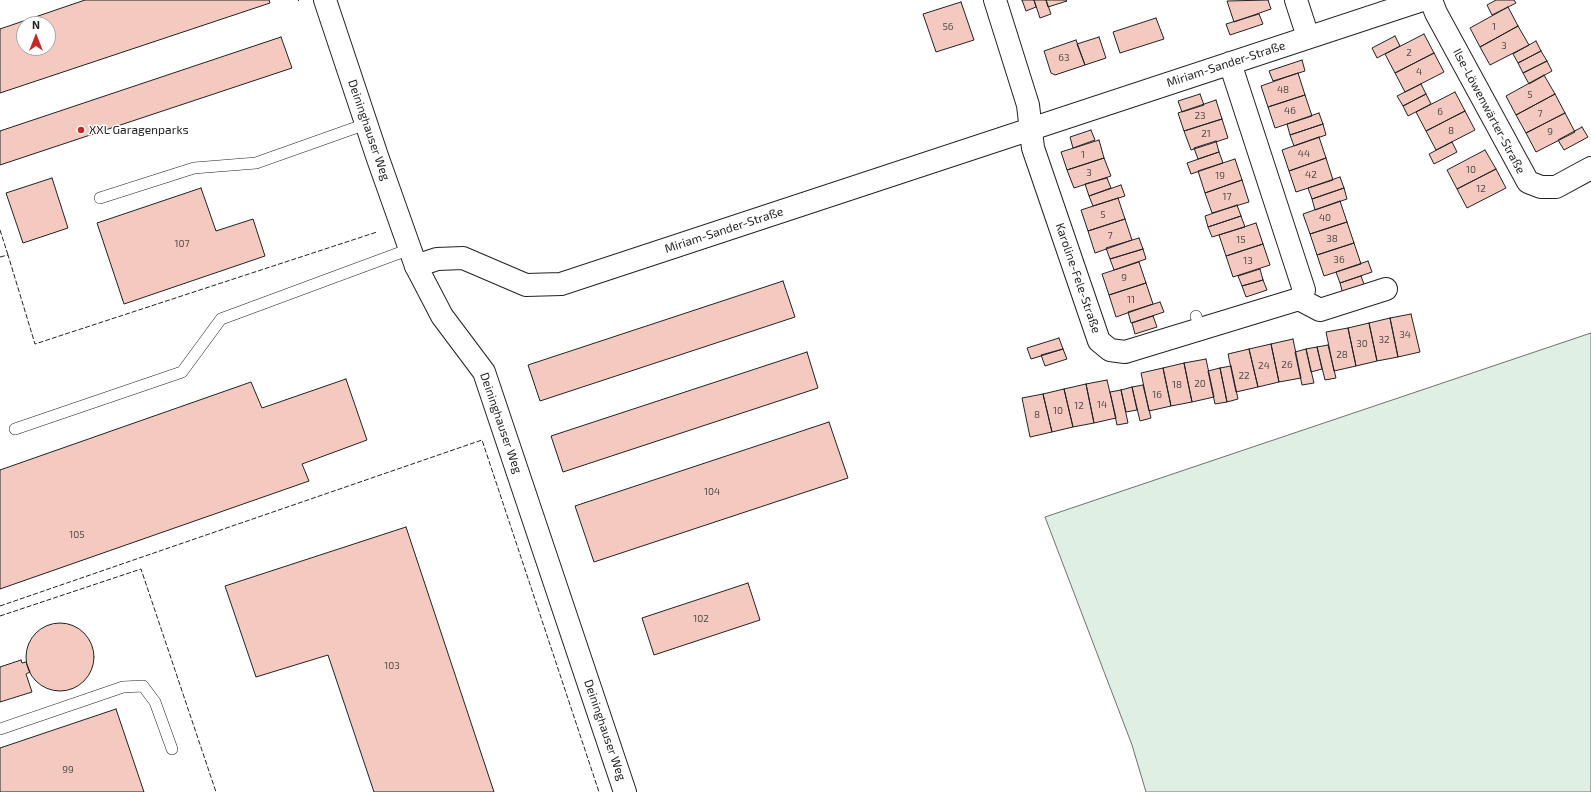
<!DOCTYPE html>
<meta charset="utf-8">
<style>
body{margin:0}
#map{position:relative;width:1591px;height:792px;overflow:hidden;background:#fff;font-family:"Exo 2",sans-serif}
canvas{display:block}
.north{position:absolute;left:16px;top:16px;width:40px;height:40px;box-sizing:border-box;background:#fff;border:1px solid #a7a7a7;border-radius:50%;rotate:0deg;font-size:11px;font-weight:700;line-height:16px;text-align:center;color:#222}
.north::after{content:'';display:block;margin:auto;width:14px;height:18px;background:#c62828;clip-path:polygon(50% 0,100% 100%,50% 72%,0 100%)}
</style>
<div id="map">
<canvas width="1591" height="792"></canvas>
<div class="north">N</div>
</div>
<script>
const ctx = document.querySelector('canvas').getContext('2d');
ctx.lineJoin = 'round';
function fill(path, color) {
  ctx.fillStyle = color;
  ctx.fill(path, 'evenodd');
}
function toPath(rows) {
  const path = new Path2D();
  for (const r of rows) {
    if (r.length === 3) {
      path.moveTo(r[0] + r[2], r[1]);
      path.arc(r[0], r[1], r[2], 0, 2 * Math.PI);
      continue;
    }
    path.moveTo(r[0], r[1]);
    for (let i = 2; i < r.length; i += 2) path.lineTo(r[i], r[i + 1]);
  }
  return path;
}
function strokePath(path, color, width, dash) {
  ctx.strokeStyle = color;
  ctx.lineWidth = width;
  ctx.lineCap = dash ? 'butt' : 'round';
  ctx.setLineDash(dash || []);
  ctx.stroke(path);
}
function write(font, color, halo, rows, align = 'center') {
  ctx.font = font + ' "Exo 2",sans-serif';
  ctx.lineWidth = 3;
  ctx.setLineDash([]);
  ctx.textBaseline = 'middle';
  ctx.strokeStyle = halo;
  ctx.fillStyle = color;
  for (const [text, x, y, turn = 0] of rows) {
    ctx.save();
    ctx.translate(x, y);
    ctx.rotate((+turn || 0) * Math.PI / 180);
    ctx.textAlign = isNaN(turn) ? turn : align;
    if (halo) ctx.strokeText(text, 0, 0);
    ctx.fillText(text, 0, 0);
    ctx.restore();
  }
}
const green = toPath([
 [1591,333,1591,792,1146,792,1132,745,1045,517,1591,333]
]);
const building = toPath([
 [85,0,269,0,270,3,0,93,0,29,85,0],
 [24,24,48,24,48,48,24,48,24,24],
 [1022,0,1034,0,1036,7,1026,11,1022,0],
 [1034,0,1046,0,1051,14,1040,18,1034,0],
 [1046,0,1066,0,1067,1,1048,7,1046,0],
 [1268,0,1271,9,1234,22,1227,1,1268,0],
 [1496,0,1514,0,1516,3,1492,15,1487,5,1496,0],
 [961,2,974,40,936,52,923,14,961,2],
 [1508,7,1518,26,1480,47,1470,28,1508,7],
 [1259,14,1263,24,1230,35,1226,24,1259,14],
 [1156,18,1164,39,1120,53,1113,32,1156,18],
 [1518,26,1529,45,1490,65,1480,47,1518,26],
 [1424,34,1434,53,1395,73,1385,54,1424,34],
 [1395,36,1400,46,1377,58,1372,48,1395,36],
 [281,37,292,68,0,165,0,131,281,37],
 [1099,37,1106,58,1085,65,1077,44,1099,37],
 [1076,40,1085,65,1055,75,1051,73,1044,51,1076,40],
 [1536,41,1541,51,1518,63,1513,54,1536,41],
 [1541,51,1547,61,1523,73,1518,63,1541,51],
 [1434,53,1444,72,1405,92,1395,73,1434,53],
 [1302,60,1305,71,1273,81,1269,71,1302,60],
 [1547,61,1552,71,1529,84,1523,73,1547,61],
 [1298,73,1305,95,1268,107,1261,86,1298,73],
 [1544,75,1555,94,1516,115,1506,96,1544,75],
 [1421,84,1426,94,1403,106,1397,96,1421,84],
 [1455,92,1465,111,1426,131,1416,112,1455,92],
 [1200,94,1204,105,1182,112,1178,101,1200,94],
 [1426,94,1431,104,1408,116,1403,106,1426,94],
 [1555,94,1565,113,1526,133,1516,115,1555,94],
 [1305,95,1312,116,1275,128,1268,107,1305,95],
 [1216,100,1222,119,1184,131,1178,113,1216,100],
 [1465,111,1475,130,1436,150,1426,131,1465,111],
 [1319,113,1323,124,1290,135,1287,124,1319,113],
 [1565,113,1575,132,1536,152,1526,133,1565,113],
 [1222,119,1228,138,1191,150,1184,131,1222,119],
 [1323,124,1326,135,1294,146,1290,135,1323,124],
 [1582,127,1588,137,1564,150,1558,140,1582,127],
 [1091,130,1095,140,1073,148,1070,137,1091,130],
 [1319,137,1326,158,1289,171,1282,150,1319,137],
 [1099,140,1104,158,1067,170,1061,152,1099,140],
 [1216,141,1219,152,1198,159,1194,148,1216,141],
 [1452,142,1457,152,1434,164,1429,154,1452,142],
 [1485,150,1496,169,1457,189,1447,170,1485,150],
 [1219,152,1223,163,1191,174,1187,163,1219,152],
 [1104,158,1111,176,1074,188,1067,170,1104,158],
 [1326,158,1333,180,1296,192,1289,171,1326,158],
 [1235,159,1242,180,1205,193,1198,171,1235,159],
 [1496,169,1506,188,1467,208,1457,189,1496,169],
 [1340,177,1344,188,1312,199,1308,188,1340,177],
 [52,178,68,228,23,243,6,193,52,178],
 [1107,178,1111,188,1089,196,1085,184,1107,178],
 [1242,180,1249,202,1212,213,1205,193,1242,180],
 [1121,185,1125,196,1093,206,1089,196,1121,185],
 [201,188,216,231,253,219,265,256,124,304,97,223,201,188],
 [1344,188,1347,199,1315,210,1312,199,1344,188],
 [1118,198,1125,219,1088,231,1081,210,1118,198],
 [1340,201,1347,222,1310,234,1303,214,1340,201],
 [1237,205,1241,216,1208,227,1205,216,1237,205],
 [1241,216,1245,227,1212,237,1208,227,1241,216],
 [1125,219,1132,240,1095,253,1088,231,1125,219],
 [1347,222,1354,243,1317,255,1310,234,1347,222],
 [1256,223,1263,244,1226,256,1219,235,1256,223],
 [1139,238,1143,249,1110,259,1106,248,1139,238],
 [1354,243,1361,264,1324,276,1317,255,1354,243],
 [1263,244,1270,265,1233,277,1226,256,1263,244],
 [1143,249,1146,259,1114,270,1110,259,1143,249],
 [1368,261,1372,272,1340,283,1336,272,1368,261],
 [1139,262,1146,283,1109,295,1102,274,1139,262],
 [1260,269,1263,280,1242,286,1238,276,1260,269],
 [1361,276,1365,287,1343,294,1340,283,1361,276],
 [1263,280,1267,290,1246,297,1242,286,1263,280],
 [783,281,795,317,540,401,528,365,783,281],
 [1146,283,1153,304,1116,317,1109,295,1146,283],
 [1160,302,1164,312,1131,323,1128,312,1160,302],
 [1411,314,1420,352,1398,357,1390,318,1411,314],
 [1153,316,1157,327,1135,334,1132,323,1153,316],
 [1390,318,1398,357,1377,361,1369,323,1390,318],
 [1369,323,1377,361,1356,366,1348,328,1369,323],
 [1348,328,1356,366,1334,371,1326,332,1348,328],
 [1059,338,1063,349,1031,359,1027,348,1059,338],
 [1293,339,1301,378,1279,382,1271,344,1293,339],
 [1271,344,1279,382,1258,387,1249,349,1271,344],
 [1328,345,1336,378,1325,380,1317,347,1328,345],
 [1317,347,1322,369,1311,372,1306,349,1317,347],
 [1063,349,1067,359,1045,366,1041,355,1063,349],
 [1249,349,1258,387,1236,392,1228,354,1249,349],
 [1306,349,1314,383,1302,385,1295,352,1306,349],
 [807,352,818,388,563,472,551,436,807,352],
 [1206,359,1214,397,1192,402,1184,363,1206,359],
 [1184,363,1192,402,1171,406,1163,368,1184,363],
 [1231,366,1238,399,1227,402,1220,368,1231,366],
 [1163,368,1171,406,1149,411,1141,373,1163,368],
 [1220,368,1227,402,1215,404,1208,371,1220,368],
 [346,379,367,440,302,464,309,481,0,589,0,470,251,382,262,408,346,379],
 [1107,380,1116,418,1094,423,1086,384,1107,380],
 [1086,384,1094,423,1073,427,1064,389,1086,384],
 [1143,385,1151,418,1140,421,1132,387,1143,385],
 [1132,387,1137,410,1126,412,1121,390,1132,387],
 [1064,389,1073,427,1052,432,1043,394,1064,389],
 [1121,390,1128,423,1117,425,1110,392,1121,390],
 [1043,394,1052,432,1030,437,1022,398,1043,394],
 [829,422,848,478,594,562,575,506,829,422],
 [406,527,494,792,374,792,328,655,256,677,225,586,406,527],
 [748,583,760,620,654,655,642,618,748,583],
 [60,657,34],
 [21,660,22,663,26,662,30,672,26,674,32,692,0,702,0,667,21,660],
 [116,709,144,792,0,792,0,748,116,709]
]);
const service = toPath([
 [100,198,194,168,256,163,366,124],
 [1196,316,1200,329],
 [15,429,182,372,221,319,410,249],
 [0,729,123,687,143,686,155,702,172,749]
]);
const minor = toPath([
 [995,0,1028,105,1033,148,1099,341,1110,350,1125,352,1299,299,1304,290,1230,63],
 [1296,0,1308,37],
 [1431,0,1436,13,1528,182,1541,187,1556,187,1591,168],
 [416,266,437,259,463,258,526,285,561,284,1422,0],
 [1299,299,1320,310,1386,289]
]);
const tertiary = toPath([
 [325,0,377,156,416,266,442,316,484,372,625,792]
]);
const fence = toPath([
 [298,0,299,1],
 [0,230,8,255],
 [0,257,8,255,35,344,377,232],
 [0,606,482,440,599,792],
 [0,616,141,569,216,792]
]);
const markers = [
 [81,130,4,"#c62828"]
];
const numberNames = [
 ["56",948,27],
 ["1",1494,27],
 ["3",1504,46],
 ["2",1409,53],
 ["63",1064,58],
 ["4",1419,72],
 ["48",1283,90],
 ["5",1530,95],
 ["46",1290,111],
 ["6",1440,112],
 ["7",1540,114],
 ["23",1200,116],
 ["8",1451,131],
 ["9",1550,132],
 ["21",1206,134],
 ["44",1304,154],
 ["1",1083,155],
 ["10",1471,170],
 ["3",1089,173],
 ["42",1311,175],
 ["19",1220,176],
 ["12",1481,189],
 ["17",1227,197],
 ["5",1103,215],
 ["40",1325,218],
 ["7",1110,236],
 ["38",1332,239],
 ["15",1241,240],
 ["107",182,244],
 ["36",1339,260],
 ["13",1248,261],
 ["9",1124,278],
 ["11",1131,300],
 ["34",1405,335],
 ["32",1384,340],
 ["30",1362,344],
 ["28",1342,355],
 ["26",1287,365],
 ["24",1264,366],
 ["22",1244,376],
 ["20",1200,384],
 ["18",1177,385],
 ["16",1157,395],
 ["14",1102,405],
 ["12",1079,406],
 ["10",1058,411],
 ["8",1037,415],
 ["104",712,492],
 ["105",77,535],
 ["102",701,619],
 ["103",392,666],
 ["99",68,770]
];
const streetNames = [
 ["Miriam-Sander-Straße",1226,64,-18],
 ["Ilse-Löwenwärter-Straße",1489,111,62],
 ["Deininghauser Weg",369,130,71],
 ["Miriam-Sander-Straße",724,230,-18],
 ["Karoline-Fele-Straße",1078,278,71],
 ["Deininghauser Weg",501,423,71],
 ["Deininghauser Weg",605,730,71]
];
const poiNames = [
 ["XXL Garagenparks",89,130]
];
fill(green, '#e0efe3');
strokePath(green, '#6f6f6f', 1);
fill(building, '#f3c9c0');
strokePath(building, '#222', 1);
strokePath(service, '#222', 12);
strokePath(minor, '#222', 24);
strokePath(tertiary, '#222', 24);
strokePath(service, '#fff', 11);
strokePath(minor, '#fff', 22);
strokePath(tertiary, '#fff', 22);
strokePath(fence, '#222', 1, [5, 2]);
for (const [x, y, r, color] of markers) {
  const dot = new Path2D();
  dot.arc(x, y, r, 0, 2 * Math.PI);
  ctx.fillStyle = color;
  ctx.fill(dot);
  strokePath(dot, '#fff', 1.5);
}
write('10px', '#564c4a', null, numberNames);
write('12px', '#222', '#fff', streetNames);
write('12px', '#222', '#fff', poiNames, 'left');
</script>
